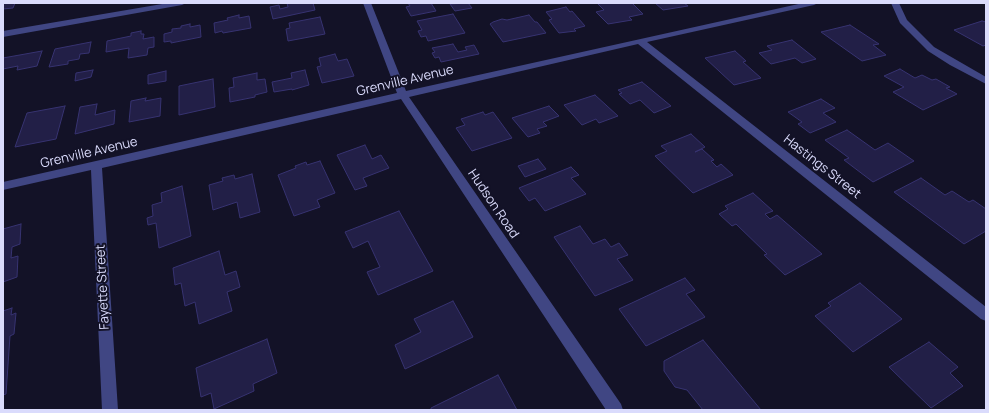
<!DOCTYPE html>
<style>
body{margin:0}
#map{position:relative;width:989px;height:413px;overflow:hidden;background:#131227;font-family:Manrope,sans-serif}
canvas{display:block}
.frame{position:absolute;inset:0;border:4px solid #dadbfc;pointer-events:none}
</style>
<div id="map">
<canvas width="989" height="413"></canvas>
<div class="frame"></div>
</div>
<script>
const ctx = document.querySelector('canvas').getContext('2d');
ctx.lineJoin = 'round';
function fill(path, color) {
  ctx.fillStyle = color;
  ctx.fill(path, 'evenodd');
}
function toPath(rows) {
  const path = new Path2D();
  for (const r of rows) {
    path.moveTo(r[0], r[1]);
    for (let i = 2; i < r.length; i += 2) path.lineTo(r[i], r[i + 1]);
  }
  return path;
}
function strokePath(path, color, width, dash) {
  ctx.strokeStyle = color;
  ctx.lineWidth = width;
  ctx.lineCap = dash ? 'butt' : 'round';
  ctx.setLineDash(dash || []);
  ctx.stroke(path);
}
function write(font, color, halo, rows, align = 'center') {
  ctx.font = font + ' Manrope,sans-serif';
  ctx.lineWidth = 4;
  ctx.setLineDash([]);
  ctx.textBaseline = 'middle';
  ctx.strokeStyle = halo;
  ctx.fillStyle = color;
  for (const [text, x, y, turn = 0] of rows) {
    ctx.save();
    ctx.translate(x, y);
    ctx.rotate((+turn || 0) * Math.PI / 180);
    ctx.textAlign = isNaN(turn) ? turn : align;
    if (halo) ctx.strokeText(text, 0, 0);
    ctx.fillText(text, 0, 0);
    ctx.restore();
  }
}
const building = toPath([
 [3,3,15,3,13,8,3,9,3,3],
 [282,3,313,3,315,10,273,19,270,7,279,5,280,9,288,7,287,3,282,3],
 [408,3,431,3,436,11,411,16,406,7,410,6,408,3],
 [468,3,472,8,455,11,450,4,468,3],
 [597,3,632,3,643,14,629,17,632,20,608,24,596,12,604,10,597,3],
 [655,3,684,3,688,6,663,10,655,3],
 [566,7,570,12,572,11,585,26,574,29,576,31,559,33,549,20,552,19,546,12,566,7],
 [453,14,465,33,428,41,426,36,421,37,418,31,422,30,417,21,453,14],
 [239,15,239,18,249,16,251,28,223,33,222,31,215,33,214,23,228,20,227,18,239,15],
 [529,15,535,22,537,22,546,33,503,42,490,24,493,22,502,19,507,20,529,15],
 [320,17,325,34,288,41,286,29,290,28,289,23,320,17],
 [982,21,986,22,986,45,983,46,954,30,982,21],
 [190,24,190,27,200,25,201,37,171,43,171,41,164,42,164,34,172,32,172,29,181,28,181,26,190,24],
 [850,25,879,44,873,45,886,55,862,61,821,32,850,25],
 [141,31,141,34,144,34,143,39,154,37,154,47,148,48,147,55,128,58,129,48,106,52,107,41,131,36,131,33,141,31],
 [792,40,816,59,802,63,795,58,771,64,759,53,772,50,767,46,792,40],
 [91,42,89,53,80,54,79,59,68,61,68,64,49,67,55,49,91,42],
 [453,44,458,52,467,50,465,47,474,45,479,54,441,62,439,57,435,58,432,53,435,52,432,48,453,44],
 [42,51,37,66,17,70,18,66,3,69,3,58,42,51],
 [735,51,746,61,743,62,761,78,734,85,705,58,735,51],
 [335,54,338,61,347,59,354,76,322,83,317,67,321,66,319,58,335,54],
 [900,69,915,78,922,75,932,80,936,79,950,87,946,88,957,94,923,110,893,92,904,87,884,76,900,69],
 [93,70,91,77,75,81,76,73,93,70],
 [305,70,309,85,292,90,292,89,274,92,272,82,292,78,291,73,305,70],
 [166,71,166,81,148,84,148,75,166,71],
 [257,73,257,80,265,79,267,92,255,95,255,97,230,102,229,88,234,87,233,78,257,73],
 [213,79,215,107,179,115,179,86,213,79],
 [642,82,671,106,654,113,640,100,630,104,619,94,622,93,618,90,642,82],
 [595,95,618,116,599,123,596,119,582,125,564,105,595,95],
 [146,98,145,101,161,98,160,116,129,122,131,101,146,98],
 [821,99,835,108,823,113,836,122,810,133,798,124,802,122,788,112,821,99],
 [97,104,95,115,115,110,114,124,75,134,80,107,97,104],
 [65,106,56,139,15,147,27,113,65,106],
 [549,106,559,116,543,122,547,126,537,129,540,133,528,137,512,118,549,106],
 [483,112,485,115,493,112,512,138,472,151,456,128,465,125,461,119,483,112],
 [847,130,875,150,888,143,914,161,873,182,844,160,849,158,825,140,847,130],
 [691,134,705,147,695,152,702,149,714,160,711,161,717,167,721,164,733,175,693,193,655,156,667,151,661,146,691,134],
 [365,145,372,159,381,155,389,168,363,178,367,186,355,190,337,155,365,145],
 [538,159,546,169,525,177,518,166,538,159],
 [320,161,335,193,317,200,320,207,294,216,278,175,296,168,295,166,306,162,307,165,320,161],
 [571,167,579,175,571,178,586,194,545,211,535,198,529,201,519,188,571,167],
 [252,174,260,212,240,218,237,202,213,210,209,185,223,181,222,178,234,175,235,179,252,174],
 [921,178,945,195,952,191,969,202,973,200,986,209,986,231,964,244,894,192,921,178],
 [182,186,191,236,159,248,156,223,148,225,147,218,153,216,152,205,162,202,161,193,182,186],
 [753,193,773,211,765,214,770,219,777,215,822,254,785,275,764,255,767,254,736,224,732,226,719,214,728,209,725,206,753,193],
 [399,211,433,271,378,295,367,272,380,267,368,241,353,248,345,232,399,211],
 [21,224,20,244,12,247,11,258,18,256,17,277,3,282,3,229,21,224],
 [580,226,593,244,605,239,611,247,619,243,628,255,617,259,633,280,595,296,554,237,580,226],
 [219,251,225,275,236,271,240,287,227,292,232,311,199,324,195,302,185,306,181,283,175,285,173,268,219,251],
 [685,278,695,290,686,294,705,317,646,346,619,309,685,278],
 [860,283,902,319,853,352,815,316,831,306,828,303,860,283],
 [453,301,473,337,405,369,395,345,421,332,414,319,453,301],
 [12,308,11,315,16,313,14,334,10,336,6,394,3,395,3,311,12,308],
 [267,339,277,373,253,384,254,391,214,409,211,393,201,397,196,368,267,339],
 [703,340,761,410,703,410,687,390,675,387,664,371,664,361,703,340],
 [929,342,958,367,950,373,963,386,931,408,889,367,929,342],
 [498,375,517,410,431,410,431,408,498,375]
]);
const minor = toPath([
 [168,3,186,3,182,5,3,37,3,31,168,3],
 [363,3,371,3,406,91,803,3,818,3,814,5,647,42,986,307,986,321,981,319,638,44,409,97,621,404,623,410,606,410,401,99,102,168,118,410,102,410,91,170,3,190,3,182,397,93,363,3],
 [891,3,899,3,907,20,934,47,986,77,986,84,950,65,928,51,900,23,891,3]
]);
const streetNames = [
 ["Grenville Avenue",405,81,-13],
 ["Grenville Avenue",89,153,-13],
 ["Hastings Street",822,167,38],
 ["Hudson Road",493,204,56],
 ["Fayette Street",103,287,-93]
];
fill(building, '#221f47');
strokePath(building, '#373371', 1);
fill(minor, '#404683');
write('13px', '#dadbfc', '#131227', streetNames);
</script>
